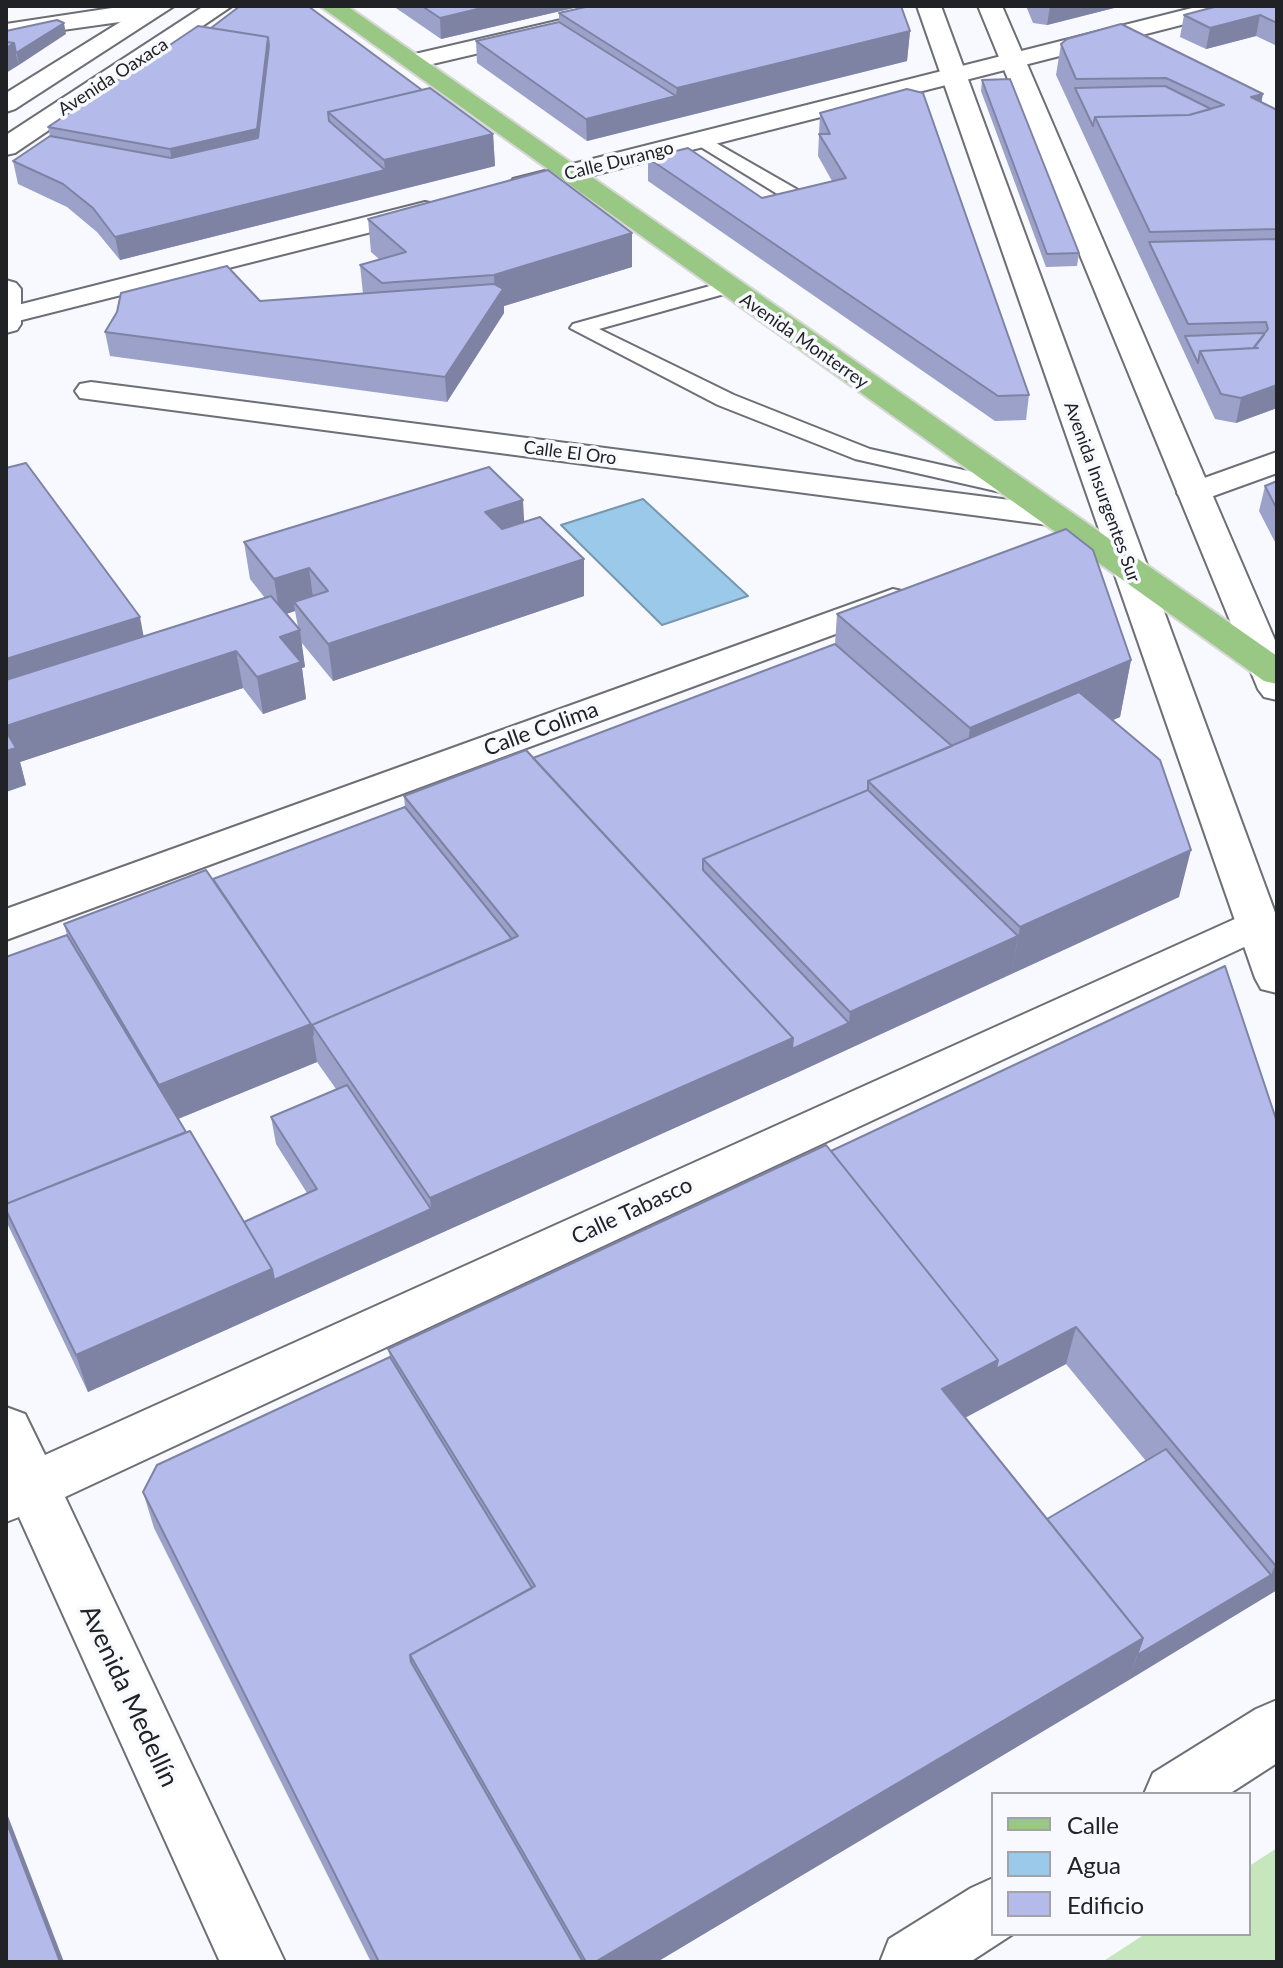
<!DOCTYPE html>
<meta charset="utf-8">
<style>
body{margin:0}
#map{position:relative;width:1283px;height:1968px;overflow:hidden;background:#f8f9fe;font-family:Lato,sans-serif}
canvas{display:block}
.frame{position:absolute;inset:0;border:8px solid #212225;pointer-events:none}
.legend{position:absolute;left:991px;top:1792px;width:260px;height:144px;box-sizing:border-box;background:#f8f9fe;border:2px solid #a2a3a7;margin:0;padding:10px 14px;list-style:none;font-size:24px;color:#212225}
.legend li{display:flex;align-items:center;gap:16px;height:40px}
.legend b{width:40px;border:2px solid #a2a3a7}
</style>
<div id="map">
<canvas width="1283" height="1968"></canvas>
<div class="frame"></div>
<ul class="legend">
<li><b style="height:10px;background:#98c883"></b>Calle</li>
<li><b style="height:22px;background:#9bc9e9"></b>Agua</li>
<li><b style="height:22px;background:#b4bbea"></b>Edificio</li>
</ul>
</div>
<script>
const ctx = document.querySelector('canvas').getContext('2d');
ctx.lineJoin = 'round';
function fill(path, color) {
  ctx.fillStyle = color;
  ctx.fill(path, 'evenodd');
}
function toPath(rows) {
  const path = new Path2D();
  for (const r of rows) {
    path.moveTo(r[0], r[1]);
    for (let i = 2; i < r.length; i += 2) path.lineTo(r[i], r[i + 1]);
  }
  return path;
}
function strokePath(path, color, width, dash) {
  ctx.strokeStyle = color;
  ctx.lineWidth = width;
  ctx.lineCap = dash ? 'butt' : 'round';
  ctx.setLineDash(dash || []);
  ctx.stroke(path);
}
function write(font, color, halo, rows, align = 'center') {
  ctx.font = font + ' Lato,sans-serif';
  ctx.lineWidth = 7;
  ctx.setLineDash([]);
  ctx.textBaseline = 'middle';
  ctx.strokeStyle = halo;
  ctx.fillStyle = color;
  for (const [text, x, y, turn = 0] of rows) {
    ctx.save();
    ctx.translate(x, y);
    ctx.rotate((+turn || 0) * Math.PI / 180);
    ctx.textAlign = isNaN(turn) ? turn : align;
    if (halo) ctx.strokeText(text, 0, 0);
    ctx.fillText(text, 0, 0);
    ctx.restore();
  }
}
const green = toPath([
 [1277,1848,1277,1962,1102,1962,1145,1934,1249,1934,1249,1866]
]);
const water = toPath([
 [643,499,748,596,662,625,561,525,643,499]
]);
const lane = toPath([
 [702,135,798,190,800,194,791,200,784,198,696,144,696,136,702,135],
 [728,281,738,287,735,291,599,329,734,395,870,449,1017,482,1020,487,1017,492,1009,494,855,459,718,405,570,328,573,324,728,281]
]);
const street = toPath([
 [125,6,164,6,167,10,155,17,6,38,6,24,125,6],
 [621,6,663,6,659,11,411,69,399,62,402,57,621,6],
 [1200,6,1240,6,1236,11,523,193,513,191,509,185,513,179,1200,6],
 [425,202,435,204,439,210,435,216,6,324,6,308,425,202],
 [91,382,1049,505,1061,508,1066,515,1061,522,1049,525,80,398,75,391,80,384,91,382],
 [1277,452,1277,473,1194,503,1182,500,1177,493,1182,486,1277,452],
 [893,589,906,592,911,600,906,608,6,940,6,909,893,589],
 [1257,909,1272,914,1277,922,1272,934,65,1497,285,1962,220,1962,19,1517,6,1522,6,1407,25,1414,45,1455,1257,909]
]);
const secondary = toPath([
 [146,6,174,6,15,109,6,112,6,93,146,6],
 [204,6,232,6,15,153,6,155,6,135,204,6],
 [917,6,941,6,1277,918,1277,993,1261,989,1255,978,917,6],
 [978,6,1002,6,1277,645,1277,700,1264,697,1258,689,978,6],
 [6,280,16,283,21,289,21,324,17,330,6,333,6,280],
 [1277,1700,1277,1763,1229,1794,1144,1794,1153,1773,1256,1709,1277,1700],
 [993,1878,993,1934,1013,1934,970,1962,880,1962,889,1939,971,1888,993,1878]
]);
const primary = toPath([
 [320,6,347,6,1277,656,1277,684,1264,681,320,6]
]);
const wall = toPath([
 [393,6,582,6,441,39],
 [1026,6,1122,6,1047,25,1033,23],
 [1277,7,1277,46,1256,36,1206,49,1180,37,1184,15],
 [559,13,910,31,907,61,587,141,477,63,476,41,559,22],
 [1061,44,1261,103,1277,110,1277,408,1236,423,1215,419,1056,75],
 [982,80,1079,253,1077,266,1046,267,981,91],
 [422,90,493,134,495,166,120,260,97,232,67,207,18,184,13,161,50,136,48,127],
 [820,113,1029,395,1026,420,995,421,648,181,648,158,762,198,832,181,818,156],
 [368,219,632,267,504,306,504,313,447,402,110,356,105,332,260,301,363,294,360,265,380,260,371,252],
 [6,468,144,636,265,598,250,579,244,542,524,522,584,596,333,681,301,642,305,667,302,668,306,699,263,714,243,688,20,762,26,785,6,792],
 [295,611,298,627,286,614],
 [1277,481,1277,546,1259,511,1265,486],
 [837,614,1131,660,1120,717,1113,720,1179,897,790,1076,88,1392,6,1221,6,957,67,935,64,924,212,879,405,807,404,796,533,758,835,644],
 [317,1062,336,1089,271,1117,276,1144,307,1193,244,1222,178,1119],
 [1277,1122,1277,1590,657,1962,371,1962,154,1528,143,1492,390,1357,388,1349,831,1151],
 [1066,1364,1146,1461,1047,1519,965,1418]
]);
const shadedWall = toPath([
 [490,6,582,6,441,39,440,18],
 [1050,6,1122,6,1047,25],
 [1260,15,1256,36,1206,49,1210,28],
 [64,23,66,34,19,65,16,53],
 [910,31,907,61,587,141,586,119,676,96,677,88],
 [268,37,272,68,261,160,175,181,170,149],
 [14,43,19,65,6,73,6,48],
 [1263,94,1257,125,1251,97],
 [493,134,495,166,120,260,115,237,385,170,384,160],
 [632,233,632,267,504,306,504,313,447,402,445,377,495,302,494,275],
 [1277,385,1277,408,1236,423,1241,398],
 [523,500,525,536,487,548,485,512],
 [584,559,584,596,333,681,328,644],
 [309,568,314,605,294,602,295,611,280,616,274,579],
 [140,617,147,654,6,700,6,659],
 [300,630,305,667,302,668,306,699,263,714,257,677,280,637],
 [236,651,243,688,20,762,26,785,6,792,6,726],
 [1131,660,1120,717,962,785,970,728],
 [1191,850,1179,897,1011,974,1020,927],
 [1018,936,1011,974,790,1076,88,1392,76,1355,272,1269,431,1209,430,1198,793,1038,849,1023,850,1012],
 [311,1024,317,1062,168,1123,159,1085],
 [1076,1327,1066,1364,934,1434,942,1389,998,1360],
 [1277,1564,1277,1590,1129,1680,1137,1655,1271,1575,1275,1565],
 [1143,1638,1129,1680,657,1962,595,1962],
 [6,1811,64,1962,60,1962,6,1821]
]);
const building = toPath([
 [240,6,308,6,422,90,328,112,329,121,385,170,115,237,93,208,63,184,13,161,50,136,171,158,258,138,269,46,268,37,211,28,240,6],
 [422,6,490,6,440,18,422,6],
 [590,6,901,6,910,31,677,88,559,13,590,6],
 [1218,6,1274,6,1277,7,1277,23,1260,15,1210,28,1184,15,1218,6],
 [57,20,64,23,16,53,14,43,6,42,6,31,57,20],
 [559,22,676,96,586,119,476,41,559,22],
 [1121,24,1263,94,1251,97,1277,110,1277,229,1150,232,1095,117,1189,115,1224,105,1166,78,1076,79,1061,44,1067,39,1121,24],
 [198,26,268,37,257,129,170,149,48,127,198,26],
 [6,42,14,43,6,48,6,42],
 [1010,79,1079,253,1047,254,982,80,1010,79],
 [1165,86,1211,109,1189,115,1095,117,1093,126,1075,88,1165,86],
 [430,88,493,134,384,160,328,112,430,88],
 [907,89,923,93,1029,395,998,396,648,158,688,148,762,198,846,178,819,134,830,134,820,113,907,89],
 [548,170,632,233,494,275,382,283,360,265,406,252,368,219,548,170],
 [1277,239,1277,385,1241,398,1221,394,1200,351,1258,348,1254,347,1268,329,1266,322,1188,324,1149,242,1277,239],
 [227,266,260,301,494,284,503,289,445,377,105,332,117,312,121,293,227,266],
 [1263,333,1264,335,1254,348,1200,351,1198,363,1185,336,1263,333],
 [26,463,140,617,6,659,6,468,26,463],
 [489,467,523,500,485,512,502,529,540,517,584,559,328,644,294,602,328,591,309,568,274,579,244,542,489,467],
 [1277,481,1277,509,1265,486,1277,481],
 [1066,529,1093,550,1131,660,970,728,837,614,1066,529],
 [271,596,300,630,280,637,301,662,257,677,236,651,6,726,6,680,271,596],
 [835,644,952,746,868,781,868,790,703,859,703,870,849,1023,792,1049,793,1038,533,758,835,644],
 [1079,692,1160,760,1191,850,1020,927,868,781,1079,692],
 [6,731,16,748,6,751,6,731],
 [526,750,793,1038,430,1198,312,1025,518,936,404,796,526,750],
 [868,790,1018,936,850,1012,703,859,868,790],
 [405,807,512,939,312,1025,313,1035,311,1024,213,879,405,807],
 [206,870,311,1024,159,1085,64,924,206,870],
 [67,935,186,1132,6,1204,6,957,67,935],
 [1225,966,1277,1122,1277,1564,1275,1565,1076,1327,996,1369,998,1360,831,1151,1225,966],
 [347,1085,431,1209,274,1280,272,1269,244,1222,317,1189,271,1117,347,1085],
 [190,1131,272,1269,76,1355,6,1210,6,1204,190,1131],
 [826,1145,998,1360,942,1389,1143,1638,595,1962,586,1962,410,1655,535,1586,388,1349,826,1145],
 [390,1357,532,1588,410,1655,411,1662,583,1962,379,1962,143,1492,157,1465,390,1357],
 [1166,1449,1271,1575,1137,1655,1143,1638,1047,1519,1166,1449],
 [6,1821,60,1962,6,1962,6,1821]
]);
const farStreetnames = [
 ["Avenida Oaxaca",113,77,-33],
 ["Calle Durango",619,161,-14],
 ["Avenida Monterrey",804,341,35],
 ["Calle El Oro",570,453,7],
 ["Avenida Insurgentes Sur",1102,492,70]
];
const streetNames = [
 ["Calle Colima",541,729,-20],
 ["Calle Tabasco",632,1211,-25]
];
const nearStreetnames = [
 ["Avenida Medellín",129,1696,65]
];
fill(green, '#c6e7bd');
fill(water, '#9bc9e9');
strokePath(water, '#7697ae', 2);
strokePath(lane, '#6e6f76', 4);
strokePath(street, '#6e6f76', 4);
strokePath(secondary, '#6e6f76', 4);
strokePath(primary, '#d7d7d8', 4);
fill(lane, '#fff');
fill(street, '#fff');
fill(secondary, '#fff');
fill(primary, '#98c883');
fill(wall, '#9ba1c9');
fill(shadedWall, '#7e83a4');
fill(building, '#b4bbea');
strokePath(building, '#7e83a4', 2);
write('18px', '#212225', '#f8f9fe', farStreetnames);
write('22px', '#212225', '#f8f9fe', streetNames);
write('26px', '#212225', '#f8f9fe', nearStreetnames);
</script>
